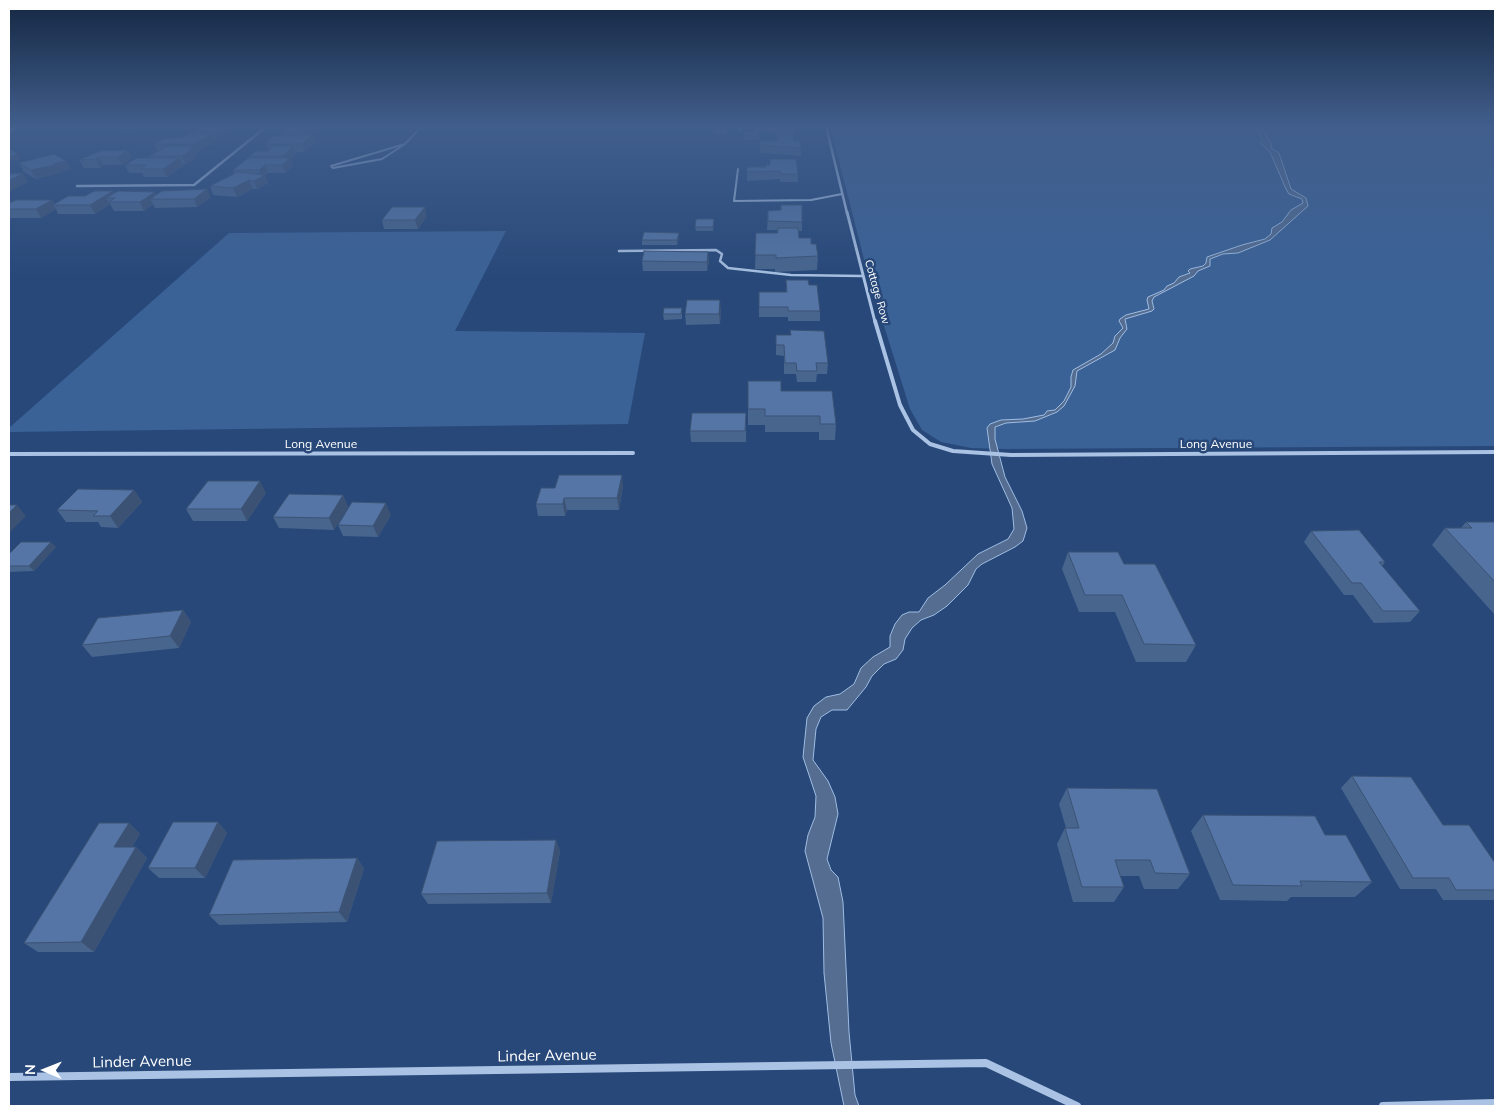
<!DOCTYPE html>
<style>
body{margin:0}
#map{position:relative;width:1504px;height:1115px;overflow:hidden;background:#274879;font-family:Mulish,sans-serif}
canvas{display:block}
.frame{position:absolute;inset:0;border:10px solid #fff;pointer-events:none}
.north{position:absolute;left:20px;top:1045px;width:50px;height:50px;-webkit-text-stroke:4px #274879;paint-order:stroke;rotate:271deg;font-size:14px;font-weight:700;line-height:20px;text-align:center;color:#fff}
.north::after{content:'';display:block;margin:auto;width:18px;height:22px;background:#fff;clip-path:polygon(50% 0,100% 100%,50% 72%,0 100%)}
</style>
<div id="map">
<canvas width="1504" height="1115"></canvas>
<div class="frame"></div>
<div class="north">N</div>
</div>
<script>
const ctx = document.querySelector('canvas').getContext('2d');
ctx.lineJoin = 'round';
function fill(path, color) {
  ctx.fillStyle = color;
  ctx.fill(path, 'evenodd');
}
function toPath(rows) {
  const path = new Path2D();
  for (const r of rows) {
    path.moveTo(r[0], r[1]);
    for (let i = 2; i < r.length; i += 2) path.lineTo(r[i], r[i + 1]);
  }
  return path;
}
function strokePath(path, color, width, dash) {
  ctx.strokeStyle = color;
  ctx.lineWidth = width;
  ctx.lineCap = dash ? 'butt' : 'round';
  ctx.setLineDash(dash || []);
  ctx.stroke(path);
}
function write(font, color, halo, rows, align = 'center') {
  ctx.font = font + ' Mulish,sans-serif';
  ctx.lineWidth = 5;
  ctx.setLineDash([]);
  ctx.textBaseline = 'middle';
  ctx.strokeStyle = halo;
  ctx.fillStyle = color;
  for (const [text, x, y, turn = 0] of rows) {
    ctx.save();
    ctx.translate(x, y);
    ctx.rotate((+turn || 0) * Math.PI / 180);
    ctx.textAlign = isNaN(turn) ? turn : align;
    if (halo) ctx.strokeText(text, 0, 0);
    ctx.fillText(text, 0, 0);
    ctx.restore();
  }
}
const green = toPath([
 [830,126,1495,126,1495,446,1004,449,971,448,941,442,922,430,910,409,885,329,875,302],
 [506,231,455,331,645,333,628,424,9,432,9,428,229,233]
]);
const water = toPath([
 [1256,126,1260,126,1269,140,1272,146,1271,148,1279,153,1291,189,1306,198,1308,206,1270,240,1238,253,1223,254,1210,259,1210,266,1198,271,1194,276,1154,297,1152,301,1154,309,1152,311,1125,319,1127,329,1120,338,1115,350,1077,371,1075,386,1064,406,1057,412,1035,421,1006,423,995,427,995,439,1005,477,1022,511,1027,528,1023,541,1015,547,982,564,976,569,968,585,947,606,934,615,921,620,912,628,905,639,903,650,896,659,884,664,872,676,866,687,847,710,832,710,821,717,816,729,813,760,828,781,835,797,838,814,827,859,831,870,838,877,843,902,849,1032,855,1095,859,1106,844,1106,831,1043,824,973,823,918,805,851,808,835,815,817,816,796,803,757,807,718,814,706,826,697,840,694,854,684,861,668,873,657,890,647,890,636,895,624,902,615,909,612,919,612,928,598,945,585,978,554,1008,539,1014,529,1012,508,992,464,987,428,990,424,1001,420,1023,419,1044,415,1047,411,1055,410,1064,401,1071,387,1071,377,1073,370,1101,354,1113,343,1115,336,1123,328,1119,321,1120,319,1126,315,1149,309,1147,300,1148,297,1164,290,1167,286,1174,283,1179,277,1190,273,1188,271,1190,269,1203,266,1206,263,1207,257,1242,245,1265,239,1271,234,1272,228,1282,222,1291,210,1303,203,1302,199,1289,194,1286,189,1270,152,1260,143,1263,141,1256,126]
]);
const serviceFar1 = toPath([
 [405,144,382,159,333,168,331,166,405,144],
 [405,144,422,126],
 [738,169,734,201,811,200,842,194]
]);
const service = toPath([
 [619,251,716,250,722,254,720,261,728,268,791,275,862,276]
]);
const minorFar3 = toPath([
 [738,126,740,131],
 [826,126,847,213],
 [77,186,194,185,267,126]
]);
const minorFar2 = toPath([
 [847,212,875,322]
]);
const minorFar1 = toPath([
 [875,321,900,405,913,430,930,444,953,451,1011,455,1495,452],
 [9,454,633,453]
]);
const minor = toPath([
 [9,1077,986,1063,1077,1106],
 [1383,1106,1495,1103]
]);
const secondary = toPath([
 [14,126,19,126,9,134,9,131,14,126]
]);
const wall = toPath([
 [70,126,92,126,83,129],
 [117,126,141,126,136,129,118,129],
 [190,126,230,126,232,130,218,140,215,140,216,142,197,152,198,154,196,155,197,157,186,164,182,164,183,166,167,177,144,177,142,173,129,173,125,165,151,158,150,156,158,151,154,144,182,138,194,134,193,132,202,126],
 [289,126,322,126,318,129,318,131,314,134,317,141,304,152,296,152,296,154,290,160,293,166,285,173,268,173,265,175,268,183,257,189,253,189,237,197,213,195,210,186,234,174,233,170,249,158,249,156,268,151,269,150,266,142,282,135,281,132],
 [727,126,726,134,713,134,713,130],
 [754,126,794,126,794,134,754,132],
 [759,132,759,140,744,140,744,133],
 [777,134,794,141,801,148,801,156,760,153,760,141,777,141],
 [128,150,132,158,122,165,103,165,100,168,84,168,79,160],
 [770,159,798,174,798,182,780,182,780,179,747,181,747,167,766,167,770,165],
 [19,163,71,169,59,172,60,173,36,179,24,172],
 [113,191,114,193,211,197,197,207,155,208,153,204,144,211,114,211,110,204,95,214,58,214,56,209,41,218,9,218,9,200,10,203,52,200,55,204,85,196],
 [768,211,802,222,802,231,799,231,799,238,811,244,818,256,817,270,775,272,775,269,755,269,756,233,777,233,777,230,767,230],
 [427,216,418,229,384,229,382,220],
 [714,219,713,231,696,231,695,227],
 [679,233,679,237,677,245,642,245,642,240],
 [708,252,709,261,707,271,643,271,642,261],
 [786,280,809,285,820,311,820,321,788,321,788,317,759,317,759,292,786,292],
 [682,308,682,319,664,320,663,314],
 [721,310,720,324,686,325,685,314],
 [776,335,828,363,827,374,817,374,816,382,797,382,796,374,784,374,784,356,776,355],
 [748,381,781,391,836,424,835,440,819,440,819,432,765,432,765,425,748,425],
 [746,413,746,442,691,442,690,431],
 [623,486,619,510,567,510,565,516,538,516,536,504,555,488],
 [134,490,142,502,118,528,101,527,98,522,66,522,57,510],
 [266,493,247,521,193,521,186,509],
 [343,495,348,507,334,530,279,528,273,517],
 [391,515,378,537,343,536,338,525],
 [1466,522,1495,522,1495,615,1432,545,1445,528,1461,528],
 [1311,531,1385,562,1382,566,1420,611,1410,622,1374,623,1353,595,1344,595,1304,542],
 [56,547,34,571,9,572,9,554],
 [1068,552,1124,564,1196,645,1186,662,1136,662,1115,612,1079,612,1062,569],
 [183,610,191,622,179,648,92,657,82,645],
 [1352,776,1443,825,1495,863,1495,900,1443,900,1436,889,1400,889,1341,788],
 [1067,788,1190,874,1178,889,1144,889,1139,876,1120,876,1124,887,1114,902,1073,902,1057,844,1065,828,1066,828,1059,804],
 [1203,815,1325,835,1372,882,1355,897,1291,897,1287,901,1220,900,1191,831],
 [218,822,227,833,205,878,159,878,148,868],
 [129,823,140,834,132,847,136,847,147,858,94,952,38,952,24,943],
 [556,840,560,851,551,903,428,904,421,894],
 [357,858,364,869,347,922,219,925,209,915]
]);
const shadedWall = toPath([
 [82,126,92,126,83,129],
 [135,126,141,126,136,129],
 [223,126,230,126,232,130,218,140,215,132],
 [312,126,316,126,318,131,314,134,317,141,304,152,302,144,307,139,305,132],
 [317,126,322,126,318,129],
 [213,134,216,142,198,152,194,144],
 [194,146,198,154,196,155,197,157,186,164,182,156,189,149],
 [293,146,296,154,290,160,293,166,285,173,282,165,285,162,283,156],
 [128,150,132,158,122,165,118,157],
 [18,154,21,159,11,161,9,157],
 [99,157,103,165,100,168,96,159],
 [179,158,183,166,167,177,163,169],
 [66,161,71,169,59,172,60,173,36,179,31,170],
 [265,165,268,173,265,175,268,183,257,189,254,181,261,177,259,170],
 [23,173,28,182,9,192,9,181],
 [249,180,253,189,237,197,233,188],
 [207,189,211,197,197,207,194,199],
 [113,191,117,199,115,198,106,198,110,204,95,214,90,205],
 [155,192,158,199,150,199,153,204,144,211,140,202],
 [52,200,55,205,53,205,56,209,41,218,36,209],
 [425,207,427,216,418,229,415,220],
 [679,233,679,237,677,245,677,240],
 [708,252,709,261,707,271,707,262],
 [720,300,721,310,720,324,719,314],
 [622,475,623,486,619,510,617,498],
 [260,481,266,493,247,521,241,509],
 [134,490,142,502,118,528,110,516],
 [343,495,348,507,334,530,329,518],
 [564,498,567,510,565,516,563,504],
 [386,503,391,515,378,537,373,526],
 [17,505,26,516,9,533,9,513],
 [51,542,56,547,34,571,29,566],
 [183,610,191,622,179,648,170,636],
 [218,822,227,833,205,878,195,868],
 [129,823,140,834,125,858,114,847],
 [556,840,560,851,551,903,547,893],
 [136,847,147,858,94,952,81,942],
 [357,858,364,869,347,922,339,912]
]);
const building = toPath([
 [203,126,223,126,215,132,193,132,203,126],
 [289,126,312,126,305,132,281,132,289,126],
 [714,126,727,126,726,130,713,130,714,126],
 [759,132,759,136,744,136,744,133,759,132],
 [188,134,213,134,194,144,154,144,165,138,182,138,188,134],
 [314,134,302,144,268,144,271,142,266,142,274,136,314,134],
 [777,134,793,134,794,141,800,141,801,148,760,145,760,141,778,141,777,134],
 [167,146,194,146,189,149,193,149,182,156,150,156,167,146],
 [274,146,293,146,283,156,249,156,256,151,268,151,274,146],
 [9,149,10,149,18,154,9,157,9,149],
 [128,150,118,157,99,157,96,159,79,160,100,151,128,150],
 [54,154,66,161,53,164,55,165,31,170,19,163,54,154],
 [137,158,179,158,163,169,140,169,146,165,125,165,137,158],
 [248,158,290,158,282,165,265,165,259,170,233,170,248,158],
 [770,159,796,159,798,174,780,174,780,171,747,172,747,167,766,167,766,165,770,165,770,159],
 [238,172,265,175,254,181,249,180,233,188,210,186,238,172],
 [23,173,9,181,9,174,23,173],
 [207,189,194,199,150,199,162,191,207,189],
 [94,191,113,191,90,205,53,205,68,196,85,196,94,191],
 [118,191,155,192,140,202,109,202,115,198,106,198,118,191],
 [16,200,52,200,36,209,9,209,9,203,16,200],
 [781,205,802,205,802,222,768,221,768,211,781,210,781,205],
 [392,207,425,207,415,220,382,220,392,207],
 [696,219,714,219,713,227,695,227,696,219],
 [778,228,798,228,799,238,811,238,811,244,816,244,818,256,776,258,776,255,755,255,756,233,778,233,778,228],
 [644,232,679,233,677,240,642,240,644,232],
 [644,251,708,252,707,262,642,261,644,251],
 [786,280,808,280,809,285,817,285,820,311,788,311,788,307,759,307,759,292,787,292,786,280],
 [687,300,720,300,719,314,685,314,687,300],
 [664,308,682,308,681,314,663,314,664,308],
 [790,330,824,331,828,363,816,363,817,371,797,371,796,363,785,363,784,345,776,345,776,335,791,335,790,330],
 [748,381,781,381,781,391,832,391,836,424,820,424,820,416,765,416,765,409,748,409,748,381],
 [692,413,746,413,745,431,690,431,692,413],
 [559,475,622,475,617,498,564,498,563,504,536,504,541,488,555,488,559,475],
 [208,481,260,481,241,509,186,509,208,481],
 [78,489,134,490,110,516,93,516,98,511,57,510,78,489],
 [289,494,343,495,329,518,273,517,289,494],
 [352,502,386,503,373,526,338,525,352,502],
 [9,505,17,505,9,513,9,505],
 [1466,522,1495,522,1495,582,1445,528,1472,528,1466,522],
 [1359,530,1385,562,1379,562,1420,611,1383,611,1361,583,1352,583,1311,531,1359,530],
 [21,542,51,542,29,566,9,566,9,554,21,542],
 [1068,552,1118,552,1124,564,1155,564,1196,645,1144,644,1122,595,1085,595,1068,552],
 [183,610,170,636,82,645,98,618,183,610],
 [1352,776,1411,777,1443,825,1469,825,1495,863,1495,890,1456,890,1449,878,1413,878,1352,776],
 [1067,788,1157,789,1190,874,1155,873,1150,860,1115,860,1124,887,1082,887,1065,828,1079,828,1067,788],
 [1203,815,1315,816,1325,835,1346,835,1372,882,1300,881,1302,886,1233,885,1203,815],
 [173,822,218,822,195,868,148,868,173,822],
 [99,823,129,823,114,847,136,847,81,942,24,943,99,823],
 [556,840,547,893,421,894,437,841,556,840],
 [357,858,339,912,209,915,233,860,357,858]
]);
const farStreetnames = [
 ["Cottage Row",877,292,74]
];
const streetNames = [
 ["Long Avenue",321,444],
 ["Long Avenue",1216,444]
];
const nearStreetnames = [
 ["Linder Avenue",547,1056,-1],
 ["Linder Avenue",142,1062,-1]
];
fill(green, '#3b6296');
fill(water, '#546d90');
strokePath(water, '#9fbde3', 1);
strokePath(serviceFar1, '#aac2e3', 2);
strokePath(service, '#aac2e3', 2.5);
strokePath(minorFar3, '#aac2e3', 2.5);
strokePath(minorFar2, '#aac2e3', 3);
strokePath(minorFar1, '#aac2e3', 4);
strokePath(minor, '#aac2e3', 8);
fill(secondary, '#d3e0f4');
fill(wall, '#48658e');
fill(shadedWall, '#3b5274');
fill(building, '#5475a5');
strokePath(building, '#3b5274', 1);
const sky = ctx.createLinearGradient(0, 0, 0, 282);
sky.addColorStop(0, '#152843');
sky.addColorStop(0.45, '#415e8c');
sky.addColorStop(1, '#415e8c00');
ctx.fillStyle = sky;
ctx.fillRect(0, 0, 1504, 282);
write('11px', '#fff', '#274879', farStreetnames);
write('12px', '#fff', '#274879', streetNames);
write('15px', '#fff', '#274879', nearStreetnames);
</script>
